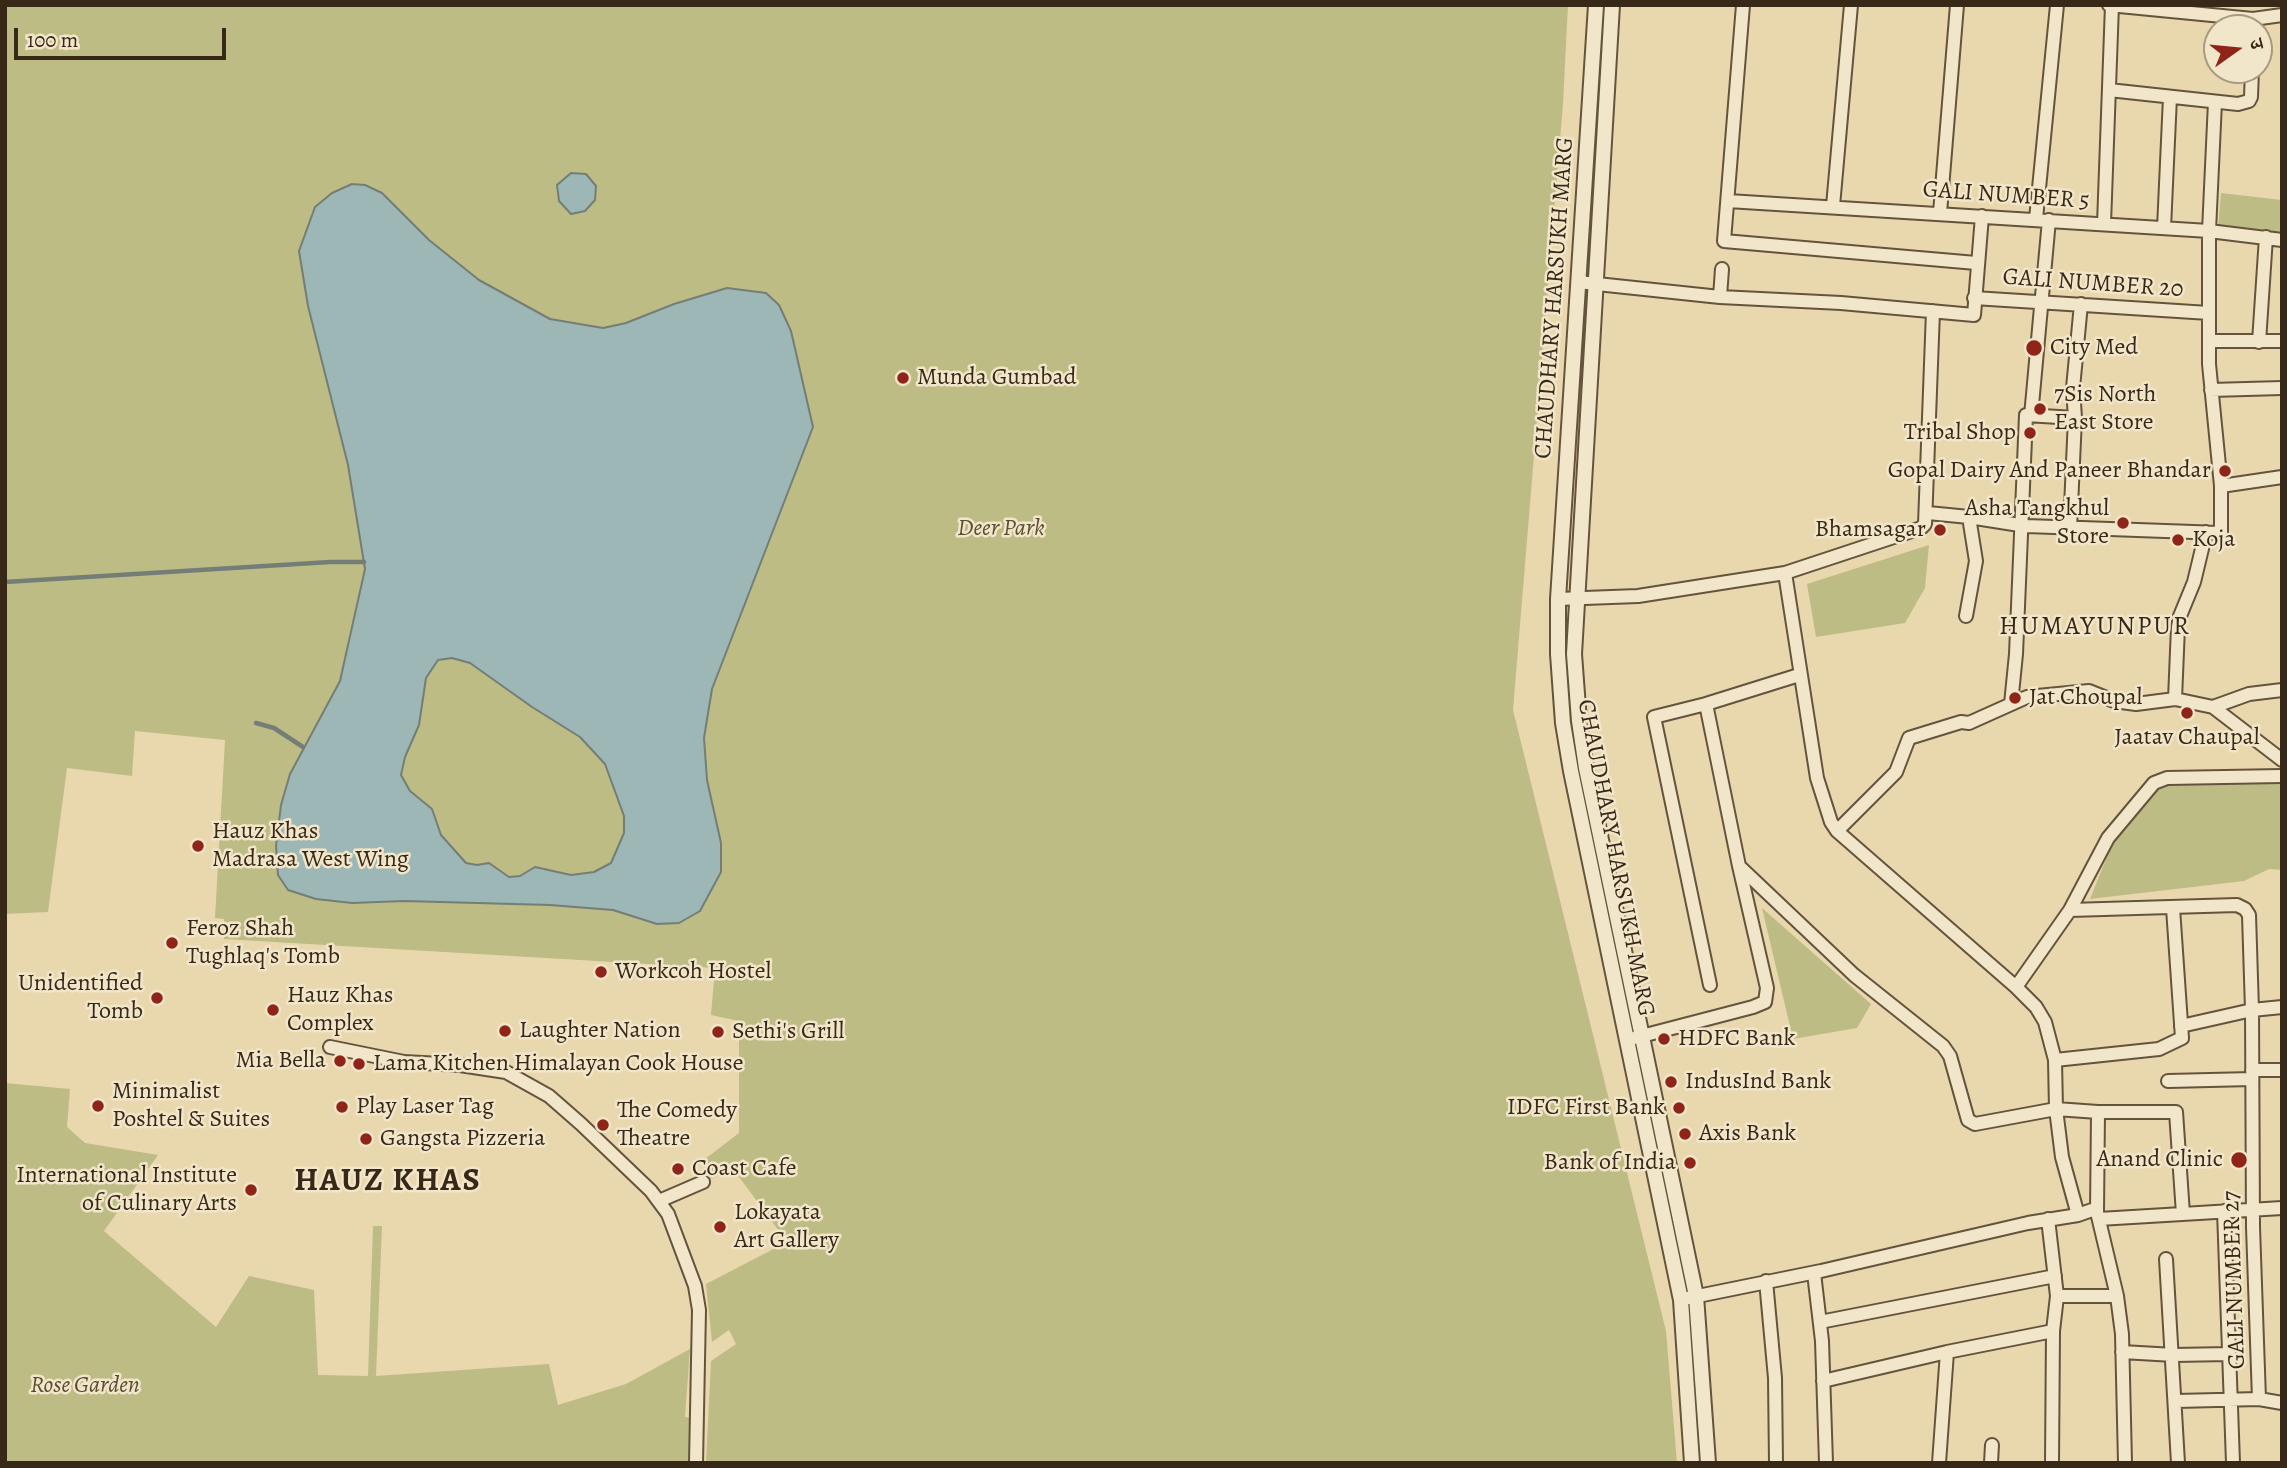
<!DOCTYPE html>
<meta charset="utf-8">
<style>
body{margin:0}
#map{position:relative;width:2287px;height:1468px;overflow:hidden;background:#e9d7ae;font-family:Alegreya,"Noto Serif Devanagari",serif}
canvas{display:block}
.frame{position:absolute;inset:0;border:7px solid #382817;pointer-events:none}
.north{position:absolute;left:2203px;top:14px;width:70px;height:70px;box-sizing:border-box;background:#f1e5ca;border:2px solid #a79982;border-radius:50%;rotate:75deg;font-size:19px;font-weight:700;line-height:28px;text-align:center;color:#382817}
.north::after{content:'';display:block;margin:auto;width:24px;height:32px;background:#8f2418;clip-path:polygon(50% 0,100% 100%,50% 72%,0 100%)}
.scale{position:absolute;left:14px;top:28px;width:212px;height:32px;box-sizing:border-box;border:4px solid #382817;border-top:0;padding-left:9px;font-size:21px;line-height:24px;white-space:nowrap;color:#382817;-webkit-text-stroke:5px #f1e5ca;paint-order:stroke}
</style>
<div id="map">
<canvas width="2287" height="1468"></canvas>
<div class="frame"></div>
<div class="north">उ</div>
<div class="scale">100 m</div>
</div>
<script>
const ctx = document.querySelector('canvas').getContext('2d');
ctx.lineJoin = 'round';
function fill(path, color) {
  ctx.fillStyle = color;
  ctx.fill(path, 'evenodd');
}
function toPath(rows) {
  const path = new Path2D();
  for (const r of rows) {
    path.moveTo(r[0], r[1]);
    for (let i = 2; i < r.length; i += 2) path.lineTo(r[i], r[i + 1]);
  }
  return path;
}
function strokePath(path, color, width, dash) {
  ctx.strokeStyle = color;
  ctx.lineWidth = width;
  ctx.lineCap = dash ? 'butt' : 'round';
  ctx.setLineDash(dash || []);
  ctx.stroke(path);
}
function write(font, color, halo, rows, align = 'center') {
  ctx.font = font + ' Alegreya,serif';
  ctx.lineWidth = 5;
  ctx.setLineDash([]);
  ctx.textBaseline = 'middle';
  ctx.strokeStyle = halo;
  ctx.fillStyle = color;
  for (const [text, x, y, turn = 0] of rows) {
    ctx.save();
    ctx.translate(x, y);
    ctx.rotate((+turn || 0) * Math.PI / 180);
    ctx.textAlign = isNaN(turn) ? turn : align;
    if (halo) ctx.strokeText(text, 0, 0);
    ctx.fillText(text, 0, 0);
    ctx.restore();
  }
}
const green = toPath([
 [5,5,1568,5,1563,104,1513,710,1666,1331,1677,1463,706,1463,711,1361,736,1344,729,1330,712,1342,706,1284,787,1242,734,1170,706,1180,705,1159,739,1133,739,1021,711,1015,715,968,224,939,224,919,215,918,225,740,135,731,132,776,67,768,48,912,5,914],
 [2221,193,2282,200,2282,237,2218,228],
 [1929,545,1925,588,1905,623,1816,637,1807,584],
 [2282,780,2282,870,2269,869,2244,881,2090,899,2112,844,2154,792,2174,782],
 [1762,908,1871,1004,1857,1028,1793,1039],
 [5,1083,70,1089,67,1127,85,1143,158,1155,104,1231,216,1327,249,1276,314,1290,318,1375,368,1376,373,1226,382,1226,376,1376,549,1364,558,1405,626,1384,690,1349,685,1417,693,1418,689,1463,5,1463]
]);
const water = toPath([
 [571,173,586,174,596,186,595,200,585,211,571,214,559,201,557,185,571,173],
 [352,184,365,185,382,193,429,240,479,280,550,319,603,328,626,323,674,304,727,288,766,293,779,305,791,331,813,427,712,689,704,738,707,780,721,843,721,872,700,911,679,923,657,924,613,910,550,905,404,901,352,903,316,899,288,890,278,875,276,846,281,805,290,774,340,681,365,569,348,465,308,306,299,251,315,207,332,193,352,184],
 [452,658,470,663,532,707,580,737,605,764,624,816,624,833,611,863,594,872,571,875,535,867,520,876,509,877,489,863,477,865,466,863,441,835,432,809,410,791,401,775,405,757,419,725,426,678,438,660,452,658]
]);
const stream = toPath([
 [5,582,330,562,364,562],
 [256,723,274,728,303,747]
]);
const minor = toPath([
 [1743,5,1724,241,1976,263],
 [2109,5,2253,19,2282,15],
 [2109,90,2238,104,2249,101,2251,97,2252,70],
 [2215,102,2209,231,2209,341,2282,341],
 [1728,201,2209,231,2282,240],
 [1833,206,1851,5],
 [1940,213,1957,5],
 [2036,219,2057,5],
 [2104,224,2112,5],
 [2164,228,2170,97],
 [1578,282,1720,297,1841,303,1974,315,1982,216],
 [1720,297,1722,269],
 [1974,298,2209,313],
 [2259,342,2266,237],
 [2211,390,2282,388],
 [2031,416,2049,220],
 [2221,486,2282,477],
 [1928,513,1969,517,2026,526,2221,533,2221,486,2209,364,2209,341],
 [2070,529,2075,418,2073,388,2081,304],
 [1785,573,1921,528,1925,524,1933,311],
 [1558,599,1638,596,1785,573,1817,778,1831,822,1837,831,2016,987,2036,1007,2045,1022,2055,1060,2056,1109,2062,1157,2078,1215,2028,1223,1821,1271,1688,1298],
 [1966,616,1976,561,1969,517],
 [2175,699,2178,627,2180,616,2194,582,2206,532],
 [1706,704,1799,675],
 [2011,704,2016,654,2026,415,2075,418],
 [2213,707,2282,760],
 [1837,831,1896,772,1909,738,1961,722,1969,723,2027,697,2089,691,2114,701,2136,704,2175,699,2213,707,2249,694,2282,690],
 [2070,910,2237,905,2245,909,2249,915,2252,1010,2253,1227,2259,1399],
 [1710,985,1654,717,1706,704,1739,866,1854,975,1943,1046,1950,1056,1968,1120,1975,1124,2056,1109,2098,1112,2176,1112,2183,1214],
 [2016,987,2070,910,2108,838,2154,783,2167,778,2282,776],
 [2181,1026,2252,1010,2282,1007],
 [1634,1038,1753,1007,1765,1002,1767,988,1739,866],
 [330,1047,404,1062,460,1065,506,1072,549,1096,581,1124,651,1191,668,1214,695,1286,699,1310,696,1463],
 [2055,1060,2159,1049,2182,1038,2173,908],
 [2252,1070,2282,1070],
 [2168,1081,2252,1079],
 [659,1201,703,1182],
 [2224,1211,2233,1463],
 [2097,1212,2098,1112],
 [2078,1215,2092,1210,2097,1212,2117,1296,2122,1334,2125,1463],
 [2048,1219,2057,1296,2053,1331,2052,1463],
 [2099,1219,2282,1208],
 [2166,1259,2178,1463],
 [1814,1273,1822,1341,1826,1463],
 [1766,1281,1775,1378,1776,1463],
 [2057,1296,2117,1296],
 [1820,1322,2055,1276],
 [2122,1352,2174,1355,2229,1354],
 [1823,1381,1947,1352,2053,1331],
 [2176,1401,2259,1399,2282,1403],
 [1939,1463,1947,1352],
 [1991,1463,1992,1445]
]);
const tertiary = toPath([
 [1596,5,1558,599,1558,654,1563,723,1571,771,1681,1300,1692,1463],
 [1612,5,1574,654,1579,721,1586,768,1696,1296,1708,1463]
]);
const markers = [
 [2034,348,9,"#8f2418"],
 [903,378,7,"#8f2418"],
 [2040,409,7,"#8f2418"],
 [2030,433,7,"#8f2418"],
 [2225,471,7,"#8f2418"],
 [2123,523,7,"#8f2418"],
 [1940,530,7,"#8f2418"],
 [2178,540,7,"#8f2418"],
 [2015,698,7,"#8f2418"],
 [2187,713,7,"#8f2418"],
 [198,846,7,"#8f2418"],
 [172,943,7,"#8f2418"],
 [601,972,7,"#8f2418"],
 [157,998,7,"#8f2418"],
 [273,1010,7,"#8f2418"],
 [505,1031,7,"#8f2418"],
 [718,1032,7,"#8f2418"],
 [1664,1039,7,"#8f2418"],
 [340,1061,7,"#8f2418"],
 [359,1064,7,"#8f2418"],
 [1671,1082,7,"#8f2418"],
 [98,1106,7,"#8f2418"],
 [342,1107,7,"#8f2418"],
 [1679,1108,7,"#8f2418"],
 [603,1125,7,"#8f2418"],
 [1685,1134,7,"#8f2418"],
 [366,1139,7,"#8f2418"],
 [2239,1160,9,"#8f2418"],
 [1690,1163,7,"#8f2418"],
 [678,1169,7,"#8f2418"],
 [251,1190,7,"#8f2418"],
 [720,1227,7,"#8f2418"]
];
const streetNames = [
 ["GALI NUMBER 5",2006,196,4],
 ["GALI NUMBER 20",2093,284,4],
 ["CHAUDHARY HARSUKH MARG",1555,298,-86],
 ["CHAUDHARY HARSUKH MARG",1615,858,79],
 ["GALI NUMBER 27",2235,1280,-92]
];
const poiNames = [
 ["City Med",2050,348],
 ["Munda Gumbad",917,378],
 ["7Sis North",2054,395],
 ["East Store",2054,423],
 ["Tribal Shop",2016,433,"right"],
 ["Gopal Dairy And Paneer Bhandar",2211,471,"right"],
 ["Asha Tangkhul",2109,509,"right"],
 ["Store",2109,537,"right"],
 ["Bhamsagar",1926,530,"right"],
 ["Koja",2192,540],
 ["Jat Choupal",2029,698],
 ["Jaatav Chaupal",2187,738,"center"],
 ["Hauz Khas",212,832],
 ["Madrasa West Wing",212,860],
 ["Feroz Shah",186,929],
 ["Tughlaq's Tomb",186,957],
 ["Workcoh Hostel",615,972],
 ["Unidentified",143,984,"right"],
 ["Tomb",143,1012,"right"],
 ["Hauz Khas",287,996],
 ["Complex",287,1024],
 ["Laughter Nation",519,1031],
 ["Sethi's Grill",732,1032],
 ["HDFC Bank",1678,1039],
 ["Mia Bella",326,1061,"right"],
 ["Lama Kitchen Himalayan Cook House",373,1064],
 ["IndusInd Bank",1685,1082],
 ["Minimalist",112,1092],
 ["Poshtel & Suites",112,1120],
 ["Play Laser Tag",356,1107],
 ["IDFC First Bank",1665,1108,"right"],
 ["The Comedy",617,1111],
 ["Theatre",617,1139],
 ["Axis Bank",1699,1134],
 ["Gangsta Pizzeria",380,1139],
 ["Anand Clinic",2223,1160,"right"],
 ["Bank of India",1676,1163,"right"],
 ["Coast Cafe",692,1169],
 ["International Institute",237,1176,"right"],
 ["of Culinary Arts",237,1204,"right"],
 ["Lokayata",734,1213],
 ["Art Gallery",734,1241]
];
const parkNames = [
 ["Deer Park",1001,529],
 ["Rose Garden",85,1386]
];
const neighbourhoodNames = [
 ["HUMAYUNPUR",2095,628]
];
const districtNames = [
 ["HAUZ KHAS",388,1182]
];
fill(green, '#bebc85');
fill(water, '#9cb7b5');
strokePath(water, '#747e76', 2);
strokePath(stream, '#747e76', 4.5);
strokePath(minor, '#64543d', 16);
strokePath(tertiary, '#64543d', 18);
strokePath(minor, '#f1e5ca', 12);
strokePath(tertiary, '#f1e5ca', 14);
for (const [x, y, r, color] of markers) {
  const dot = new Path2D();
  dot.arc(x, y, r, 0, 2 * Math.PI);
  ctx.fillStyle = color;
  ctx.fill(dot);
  strokePath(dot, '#f1e5ca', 2.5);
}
write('24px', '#382817', '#f1e5ca', streetNames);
write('24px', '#382817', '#f1e5ca', poiNames, 'left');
write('italic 24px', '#5a4d32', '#f1e5ca', parkNames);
ctx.letterSpacing = '2px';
write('26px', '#382817', '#f1e5ca', neighbourhoodNames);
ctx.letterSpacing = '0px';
ctx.letterSpacing = '2px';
write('bold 32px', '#382817', '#f1e5ca', districtNames);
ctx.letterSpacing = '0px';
</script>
